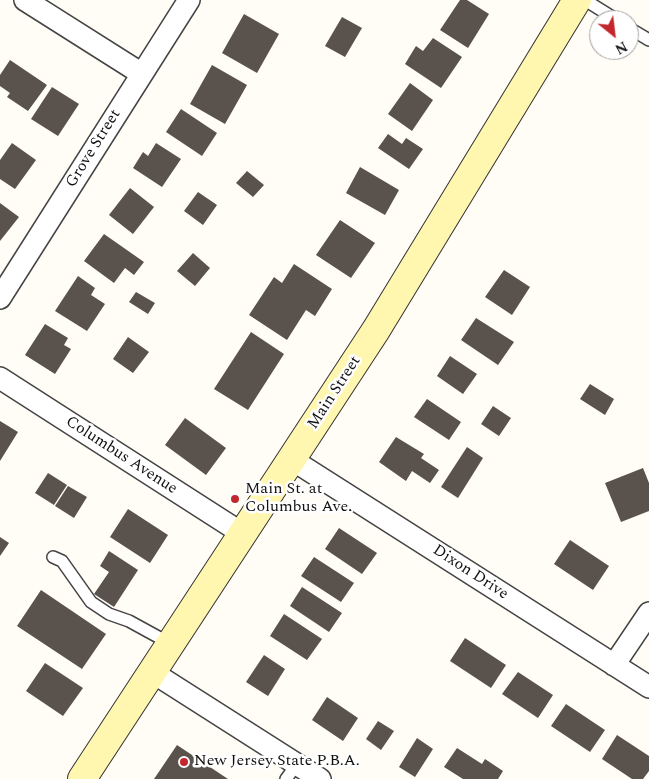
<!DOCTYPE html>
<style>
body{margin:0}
#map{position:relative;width:649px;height:779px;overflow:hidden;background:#fffdf5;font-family:Spectral,serif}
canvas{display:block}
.north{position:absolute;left:589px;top:10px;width:50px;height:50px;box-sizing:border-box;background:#fff;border:1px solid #a0a0a0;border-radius:50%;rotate:151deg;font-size:14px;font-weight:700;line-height:20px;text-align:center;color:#111}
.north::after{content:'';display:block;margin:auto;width:18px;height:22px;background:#c4262e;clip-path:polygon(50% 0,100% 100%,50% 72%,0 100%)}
</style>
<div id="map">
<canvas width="649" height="779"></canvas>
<div class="north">N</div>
</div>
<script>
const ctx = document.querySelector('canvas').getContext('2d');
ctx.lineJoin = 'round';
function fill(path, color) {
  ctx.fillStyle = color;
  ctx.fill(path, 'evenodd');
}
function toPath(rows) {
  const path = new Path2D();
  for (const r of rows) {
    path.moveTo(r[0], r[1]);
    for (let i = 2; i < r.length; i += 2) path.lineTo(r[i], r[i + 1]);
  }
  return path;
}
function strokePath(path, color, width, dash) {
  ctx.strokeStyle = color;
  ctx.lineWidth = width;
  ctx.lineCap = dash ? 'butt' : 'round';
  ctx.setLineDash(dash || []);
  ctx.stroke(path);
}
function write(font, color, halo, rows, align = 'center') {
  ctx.font = font + ' Spectral,serif';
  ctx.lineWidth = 5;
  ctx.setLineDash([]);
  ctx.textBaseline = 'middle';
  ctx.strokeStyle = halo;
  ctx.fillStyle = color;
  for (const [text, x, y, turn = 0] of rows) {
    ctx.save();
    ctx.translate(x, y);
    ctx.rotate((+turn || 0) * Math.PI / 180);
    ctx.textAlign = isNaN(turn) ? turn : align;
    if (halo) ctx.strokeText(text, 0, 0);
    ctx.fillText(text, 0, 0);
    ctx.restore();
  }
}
const building = toPath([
 [460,0,467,0,489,14,468,48,440,30],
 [244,14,279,34,257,73,222,53],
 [342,17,362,28,345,57,325,46],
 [433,38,462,57,441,88,405,64,416,46,423,51],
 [10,60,47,85,28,111,7,97,10,93,0,86,0,75],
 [212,65,247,85,225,124,190,104],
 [410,83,433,100,412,131,388,114],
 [52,87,79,104,58,136,31,119],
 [181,109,217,133,202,156,166,132],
 [388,134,402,144,406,138,423,149,409,169,378,148],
 [12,143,36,160,15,189,0,179,0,160],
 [156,143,181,159,162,187,133,168,143,152,148,156],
 [360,167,399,190,385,215,346,193],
 [247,171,264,185,253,197,236,183],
 [130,188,154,207,133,234,109,215],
 [198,192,217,205,203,225,184,211],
 [0,203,19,217,0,241],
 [340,220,375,243,351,278,316,255],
 [104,234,144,262,134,275,125,268,114,283,84,261],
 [193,253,210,268,195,286,177,271],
 [294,264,332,289,315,316,306,310,287,340,249,315,274,277,282,283],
 [504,270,530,287,512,315,485,297],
 [78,276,95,288,91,295,105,304,87,331,55,311],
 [136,292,155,303,148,314,129,302],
 [476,318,514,342,498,365,461,340],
 [45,324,68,338,64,345,71,349,55,374,25,355],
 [251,332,284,354,248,410,214,389],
 [128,337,149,352,133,373,113,359],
 [450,356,477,374,463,394,437,376],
 [590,384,614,399,605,415,580,399],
 [427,399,461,422,449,440,414,417],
 [493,406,511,418,499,436,481,424],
 [185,418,226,448,206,475,165,445],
 [0,421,18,432,0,461],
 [396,437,424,454,421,458,439,470,430,483,412,471,406,481,379,462],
 [467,447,483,458,458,498,441,487],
 [643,468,649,483,649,511,621,522,605,483],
 [48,473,67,485,54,505,35,493],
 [68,486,87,497,74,518,55,506],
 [128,509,168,535,150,563,110,537],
 [339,528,377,553,362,574,325,549],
 [0,537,9,543,0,556],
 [570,540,609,566,593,590,554,564],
 [109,551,138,570,114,607,94,594,109,572,100,566],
 [314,557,354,583,341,602,301,576],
 [302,587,342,613,329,632,290,606],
 [41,590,106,634,82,669,17,626],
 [284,614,322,639,307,660,270,636],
 [465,638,506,665,491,688,450,661],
 [264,655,285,669,268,696,246,682],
 [45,663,83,688,63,716,26,691],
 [518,672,553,695,538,718,502,694],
 [327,697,358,718,343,741,312,720],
 [566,704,605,730,590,752,551,726],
 [378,721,394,731,381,750,366,739],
 [617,735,649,756,649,771,643,779,632,779,602,759],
 [417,738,433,749,415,777,399,767],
 [177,745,228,779,154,779],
 [457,748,482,764,485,759,503,771,498,779,463,779,444,767]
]);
const lane = toPath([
 [585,0,617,20],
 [629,28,649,40],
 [53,557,62,561,91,602,109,614,129,621,171,644],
 [286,779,297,764]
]);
const street = toPath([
 [25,0,142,74],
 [0,298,189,0],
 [0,378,243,534],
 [291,459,649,687],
 [614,665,649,613],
 [152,672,320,779]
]);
const secondary = toPath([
 [82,779,376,330,577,0]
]);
const markers = [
 [235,499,5,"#c4262e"],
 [184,762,5,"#c4262e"]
];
const streetNames = [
 ["Grove Street",94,149,-58],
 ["Main Street",335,393,-57],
 ["Columbus Avenue",121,456,33],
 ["Dixon Drive",470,573,33]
];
const poiNames = [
 ["Main St. at",245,490],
 ["Columbus Ave.",245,508],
 ["New Jersey State P.B.A.",194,762]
];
fill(building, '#5a524d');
strokePath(lane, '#444', 14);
strokePath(street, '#444', 24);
strokePath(secondary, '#333', 30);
strokePath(lane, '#fff', 11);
strokePath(street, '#fff', 21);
strokePath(secondary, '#fff6b0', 28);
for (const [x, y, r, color] of markers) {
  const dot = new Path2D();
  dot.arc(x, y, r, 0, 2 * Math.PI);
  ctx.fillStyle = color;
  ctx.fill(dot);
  strokePath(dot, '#fff', 2);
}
write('16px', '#111', '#fff', streetNames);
write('16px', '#111', '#fff', poiNames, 'left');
</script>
